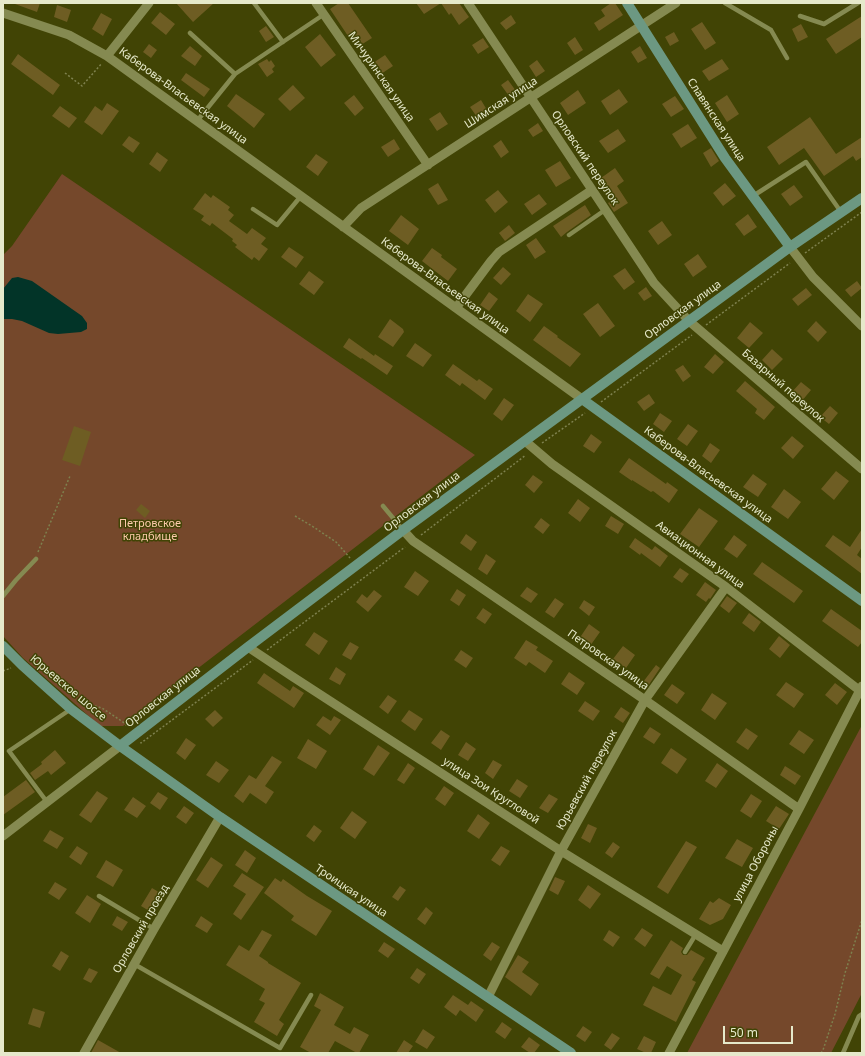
<!DOCTYPE html>
<meta charset="utf-8">
<style>
body{margin:0}
#map{position:relative;width:865px;height:1056px;overflow:hidden;background:#414405;font-family:"Noto Sans",sans-serif}
canvas{display:block}
.frame{position:absolute;inset:0;border:4px solid #e6e9cb;pointer-events:none}
.scale{position:absolute;left:723px;top:1026px;width:70px;height:18px;box-sizing:border-box;border:2px solid #e6e9cb;border-top:0;padding-left:5px;font-size:12px;line-height:14px;white-space:nowrap;color:#e6e9cb;-webkit-text-stroke:3px #414405;paint-order:stroke}
</style>
<div id="map">
<canvas width="865" height="1056"></canvas>
<div class="frame"></div>
<div class="scale">50 m</div>
</div>
<script>
const ctx = document.querySelector('canvas').getContext('2d');
ctx.lineJoin = 'round';
function fill(path, color) {
  ctx.fillStyle = color;
  ctx.fill(path, 'evenodd');
}
function toPath(rows) {
  const path = new Path2D();
  for (const r of rows) {
    path.moveTo(r[0], r[1]);
    for (let i = 2; i < r.length; i += 2) path.lineTo(r[i], r[i + 1]);
  }
  return path;
}
function strokePath(path, color, width, dash) {
  ctx.strokeStyle = color;
  ctx.lineWidth = width;
  ctx.lineCap = dash ? 'butt' : 'round';
  ctx.setLineDash(dash || []);
  ctx.stroke(path);
}
function write(font, color, halo, rows, align = 'center') {
  ctx.font = font + ' "Noto Sans",sans-serif';
  ctx.lineWidth = 3;
  ctx.setLineDash([]);
  ctx.textBaseline = 'middle';
  ctx.strokeStyle = halo;
  ctx.fillStyle = color;
  for (const [text, x, y, turn = 0] of rows) {
    ctx.save();
    ctx.translate(x, y);
    ctx.rotate((+turn || 0) * Math.PI / 180);
    ctx.textAlign = isNaN(turn) ? turn : align;
    if (halo) ctx.strokeText(text, 0, 0);
    ctx.fillText(text, 0, 0);
    ctx.restore();
  }
}
const green = toPath([
 [62,174,475,455,123,726,100,726,23,658,3,636,3,255,12,246],
 [862,725,862,993,831,1053,687,1053]
]);
const water = toPath([
 [18,277,32,281,82,316,87,323,87,329,81,332,58,334,49,333,22,321,12,319,3,319,3,289,12,278]
]);
const building = toPath([
 [15,3,40,3,37,12,15,4],
 [176,3,214,3,193,22],
 [339,3,348,3,372,38,356,48,330,9],
 [416,3,459,3,469,17,459,25,451,13,449,15,441,3,424,14],
 [611,3,615,3,623,15,599,31,594,23,605,16,601,10],
 [57,5,71,10,67,22,54,17],
 [160,12,175,24,166,35,151,23],
 [101,13,112,19,103,36,92,29],
 [511,15,516,23,506,30,500,23],
 [862,16,862,37,836,54,826,39],
 [702,22,716,43,705,50,691,29],
 [801,24,808,37,798,42,792,29],
 [266,26,274,37,266,42,259,31],
 [674,32,679,41,670,46,665,37],
 [320,34,336,55,321,67,305,47],
 [575,37,583,50,575,55,567,43],
 [483,38,489,47,478,54,472,45],
 [149,44,157,50,151,58,143,52],
 [190,46,202,56,195,66,181,56],
 [640,46,647,58,638,63,631,52],
 [18,54,60,85,53,95,11,64],
 [385,55,393,66,378,76,370,65],
 [267,59,269,62,271,60,275,66,272,69,274,72,267,77,258,64],
 [722,59,729,69,709,81,702,71],
 [537,60,545,71,536,77,529,66],
 [186,73,210,89,204,97,181,80],
 [508,80,516,91,509,96,501,85],
 [293,85,305,98,290,111,278,99],
 [619,89,628,102,610,115,601,101],
 [578,90,586,103,568,115,560,103],
 [236,94,265,114,254,128,227,106],
 [354,95,364,108,355,116,344,103],
 [727,95,739,114,727,122,715,103],
 [675,96,684,109,671,117,662,104],
 [481,100,487,110,477,117,470,107],
 [107,103,119,111,102,135,84,122,95,106,102,111],
 [60,106,77,118,69,128,52,116],
 [440,112,448,124,437,131,429,119],
 [810,117,836,154,862,137,862,157,856,161,853,156,824,176,804,148,779,165,767,147],
 [538,123,543,131,533,137,528,130],
 [688,124,697,138,681,148,672,134],
 [618,129,626,141,608,153,599,141],
 [129,136,140,143,133,153,122,145],
 [394,139,400,149,388,157,381,147],
 [501,140,509,152,501,158,493,146],
 [711,148,719,161,711,167,703,153],
 [157,152,168,160,160,172,149,164],
 [316,154,328,162,318,176,306,167],
 [560,161,571,178,556,187,545,170],
 [615,168,624,181,617,186,628,203,614,212,608,203,615,198,601,178],
 [438,183,448,200,438,205,428,189],
 [725,183,736,196,723,206,713,193],
 [794,185,803,197,790,206,781,194],
 [498,190,508,202,495,213,485,200],
 [205,193,211,198,213,195,230,207,228,210,234,215,229,221,247,234,252,228,266,238,261,244,268,249,259,261,254,257,252,260,235,247,237,245,232,241,233,239,212,223,210,226,201,220,204,216,193,209],
 [539,194,547,204,532,215,524,204],
 [585,205,591,215,567,232,561,237,553,226],
 [748,214,757,227,744,236,735,224],
 [401,215,419,229,408,245,389,231],
 [662,221,672,235,658,245,648,231],
 [509,225,515,233,505,241,499,233],
 [536,238,546,252,535,259,526,245],
 [289,247,304,257,296,268,281,257],
 [432,248,442,255,441,257,457,269,448,281,422,261],
 [698,254,707,267,693,277,684,264],
 [503,267,511,274,501,285,493,278],
 [625,268,635,282,624,290,613,276],
 [309,271,324,282,314,295,299,284],
 [857,281,862,288,851,297,845,290],
 [646,287,652,296,644,301,638,293],
 [806,288,812,295,798,306,792,299],
 [489,292,498,299,489,311,480,305],
 [528,294,543,304,530,322,516,311],
 [598,303,615,326,600,337,583,314],
 [390,319,403,329,404,332,393,347,378,337],
 [816,321,827,332,818,342,807,331],
 [750,322,763,333,749,348,737,338],
 [544,326,558,336,557,337,581,354,570,367,533,340],
 [349,338,374,356,375,354,393,366,387,375,362,358,361,359,343,347],
 [415,343,432,355,423,367,406,356],
 [772,349,783,359,772,370,762,360],
 [715,354,724,362,713,374,704,367],
 [453,364,477,381,479,379,493,389,485,400,462,383,460,386,445,375],
 [683,365,691,376,683,382,675,370],
 [745,381,775,407,764,420,755,413,757,409,736,391],
 [801,382,811,390,801,402,791,393],
 [649,394,655,403,644,411,637,402],
 [504,398,514,405,502,421,493,414],
 [830,406,838,413,829,424,820,417],
 [660,413,672,421,664,432,653,424],
 [688,424,698,431,687,446,677,439],
 [74,426,91,432,80,466,62,460],
 [591,434,602,442,594,453,583,446],
 [792,436,804,446,793,459,781,448],
 [710,443,720,450,711,463,702,456],
 [629,458,666,484,667,482,678,490,669,503,653,491,651,492,632,480,632,481,619,472],
 [836,471,849,481,834,500,821,489],
 [753,474,767,484,758,497,743,487],
 [533,475,543,482,534,493,525,485],
 [784,489,801,502,788,519,771,507],
 [578,499,590,508,580,522,568,513],
 [141,504,150,511,145,518,136,510],
 [699,508,718,521,699,547,680,534],
 [611,516,624,524,618,534,605,526],
 [541,518,550,525,543,534,534,527],
 [862,529,862,547,857,555,862,559,862,574,825,546,833,535,850,547],
 [466,534,477,542,471,551,460,543],
 [734,535,747,545,737,558,724,549],
 [635,538,652,550,655,546,668,556,660,567,641,553,640,555,629,547],
 [486,554,496,561,487,575,478,569],
 [762,562,803,591,794,603,753,574],
 [680,568,689,574,682,583,673,577],
 [415,571,429,581,418,596,404,587],
 [705,582,716,590,710,599,709,598,706,602,696,595],
 [527,587,538,594,531,603,520,596],
 [457,589,466,595,459,606,450,600],
 [374,590,382,596,368,612,356,602,362,594,367,598],
 [727,596,737,603,729,613,720,606],
 [555,598,564,604,554,618,545,612],
 [584,600,595,607,589,616,579,608],
 [483,608,492,614,485,624,476,618],
 [831,609,862,631,862,642,858,647,822,621],
 [749,613,761,622,754,632,742,623],
 [589,624,600,632,590,646,579,639],
 [314,632,328,641,319,655,305,645],
 [779,636,790,645,780,658,769,649],
 [526,640,538,647,536,650,553,661,545,673,529,662,526,666,514,658],
 [350,642,359,647,351,660,342,655],
 [623,646,635,655,626,668,613,659],
 [461,650,473,658,466,668,454,660],
 [656,665,660,668,648,686,643,682],
 [336,667,346,674,340,685,329,679],
 [569,672,585,683,577,695,561,684],
 [264,673,290,691,293,686,304,693,294,708,257,683],
 [786,682,804,694,794,708,776,695],
 [835,683,847,692,837,705,825,695],
 [672,684,685,693,677,704,664,695],
 [712,693,727,703,715,720,701,710],
 [388,695,397,701,388,714,379,707],
 [585,701,600,711,593,721,578,711],
 [621,707,630,713,623,723,614,717],
 [215,710,223,718,213,727,205,719],
 [409,710,423,719,415,731,401,721],
 [323,716,331,721,334,716,341,720,330,735,316,725],
 [650,727,661,734,654,744,643,737],
 [746,728,758,736,748,750,736,742],
 [441,730,450,736,441,750,431,743],
 [799,730,814,740,804,754,789,744],
 [186,738,196,745,185,760,176,753],
 [308,739,327,751,316,769,297,758],
 [466,742,476,749,468,761,458,755],
 [378,745,390,753,374,776,363,769],
 [671,748,687,759,677,774,661,763],
 [55,750,66,763,51,775,48,771,35,780,30,773,42,764,41,762],
 [272,756,282,762,265,786,274,792,266,804,250,793,243,803,234,796,249,775,256,779],
 [493,760,502,765,493,779,485,773],
 [216,761,229,770,219,783,206,775],
 [408,763,415,768,404,784,397,780],
 [717,763,728,771,716,788,705,781],
 [785,766,801,776,795,785,780,775],
 [517,779,528,786,520,798,509,791],
 [26,780,35,792,3,815,3,797],
 [444,786,454,793,445,806,435,799],
 [97,791,108,798,91,823,79,815],
 [158,792,168,798,160,810,150,803],
 [549,794,558,799,548,813,539,808],
 [751,794,762,801,751,818,740,811],
 [133,797,146,806,137,818,124,810],
 [184,806,194,813,186,824,176,817],
 [776,806,789,814,779,829,766,821],
 [352,811,367,822,355,839,340,828],
 [478,814,490,823,479,839,467,831],
 [588,824,597,828,590,843,581,838],
 [314,825,322,831,314,842,306,836],
 [50,830,64,838,57,849,43,841],
 [737,839,753,848,742,867,725,858],
 [686,841,697,847,668,894,657,887],
 [613,842,620,847,612,858,605,853],
 [77,846,88,853,81,865,69,857],
 [501,846,510,851,500,866,491,860],
 [245,850,256,858,247,873,235,865],
 [211,857,223,865,208,888,196,880],
 [106,860,123,870,113,887,96,877],
 [242,873,264,887,255,900,241,920,233,914,246,894,233,886],
 [555,877,565,881,558,895,549,890],
 [275,878,281,882,283,879,307,896,332,911,316,936,291,920,294,916,264,893],
 [55,882,67,889,59,900,48,893],
 [588,885,601,894,590,909,578,900],
 [400,886,406,890,398,901,392,897],
 [152,888,162,894,151,912,141,906],
 [87,895,101,904,90,923,75,913],
 [719,898,731,905,723,919,710,925,699,919,710,901,713,903],
 [426,907,433,913,425,925,417,919],
 [117,916,128,922,122,931,112,925],
 [201,916,213,924,207,933,195,926],
 [642,928,653,935,645,947,634,939],
 [262,930,272,935,259,956,268,962,268,963,301,983,279,1020,284,1024,277,1036,254,1022,265,1003,259,1000,265,989,226,965,239,945,249,951],
 [609,930,620,937,613,947,603,940],
 [671,940,683,948,681,952,683,955,687,955,691,950,705,958,692,980,696,982,676,1022,643,1005,653,986,671,995,682,975,667,966,659,979,650,974],
 [384,942,395,949,388,958,378,951],
 [492,942,500,947,491,961,483,955],
 [61,951,69,956,60,971,52,966],
 [518,955,529,962,522,972,539,984,531,996,505,977],
 [89,968,98,972,91,983,83,979],
 [417,968,426,974,419,984,410,978],
 [320,993,344,1007,334,1025,350,1034,354,1027,369,1035,359,1053,357,1053,335,1041,328,1053,311,1053,300,1047,321,1010,314,1006],
 [453,995,468,1005,471,1001,484,1010,476,1022,460,1010,456,1016,444,1007],
 [33,1008,45,1012,40,1028,28,1024],
 [502,1022,512,1029,505,1039,495,1032],
 [583,1026,592,1032,585,1042,576,1036],
 [423,1029,435,1037,427,1049,415,1042],
 [612,1033,620,1038,611,1050,604,1045],
 [644,1036,656,1042,651,1053,646,1053,637,1049],
 [529,1037,540,1045,534,1053,530,1053,521,1047],
 [98,1040,121,1053,91,1053],
 [404,1040,413,1046,408,1053,396,1053]
]);
const path = toPath([
 [65,73,82,86,102,63],
 [805,253,862,212],
 [706,325,790,263],
 [601,402,692,335],
 [542,443,585,413],
 [295,516,312,526,336,542,350,558],
 [421,535,526,455],
 [38,552,70,476],
 [267,650,405,547],
 [3,671,11,668],
 [83,706,91,705,102,708,123,722,128,727],
 [141,742,141,743,253,660],
 [821,1053,823,1050,835,1014,845,973,862,920]
]);
const lane = toPath([
 [254,3,283,42],
 [725,3,771,30,787,58],
 [800,16,824,24,858,3],
 [190,33,235,74],
 [197,121,235,74,323,15],
 [753,196,806,162,841,212],
 [253,209,277,225,301,196],
 [569,235,605,210],
 [383,506,403,530],
 [3,596,16,580,36,559],
 [47,802,9,751,71,709],
 [99,896,154,929],
 [685,952,696,934],
 [134,964,280,1048,311,995],
 [843,1053,859,1016,862,1014]
]);
const street = toPath([
 [316,3,428,165],
 [468,3,654,283,689,321,862,469],
 [3,13,69,35,107,56,582,399],
 [107,56,149,3],
 [343,227,361,208,676,3],
 [790,247,813,277,862,326],
 [456,308,491,261,499,252,592,190],
 [525,441,552,464,726,587,859,690],
 [403,530,413,541,645,700,799,809],
 [248,647,290,675,561,851,723,951],
 [3,836,120,746],
 [488,997,561,851,645,700,726,587],
 [84,1053,154,929,220,817],
 [669,1053,799,809,862,686]
]);
const secondary = toPath([
 [627,3,725,158,790,247],
 [582,399,862,601],
 [3,646,22,665,71,709,120,746,220,817,571,1053],
 [120,746,248,647,403,530,790,247,862,198]
]);
const streetNames = [
 ["Мичуринская улица",381,77,55],
 ["Каберова-Власьевская улица",183,96,36],
 ["Шимская улица",501,103,-33],
 ["Славянская улица",716,120,57],
 ["Орловский переулок",585,158,56],
 ["Каберова-Власьевская улица",445,286,36],
 ["Орловская улица",683,310,-36],
 ["Базарный переулок",783,386,41],
 ["Каберова-Власьевская улица",708,475,36],
 ["Орловская улица",422,502,-37],
 ["Авиационная улица",700,555,36],
 ["Петровская улица",608,660,35],
 ["Юрьевское шоссе",68,688,40],
 ["Орловская улица",163,697,-38],
 ["Юрьевский переулок",587,780,-61],
 ["улица Зои Кругловой",491,791,33],
 ["улица Обороны",756,864,-62],
 ["Троицкая улица",351,891,34],
 ["Орловский проезд",141,929,-60]
];
const parkNames = [
 ["Петровское",150,524],
 ["кладбище",150,537]
];
fill(green, '#75482b');
fill(water, '#023428');
fill(building, '#6e5d23');
strokePath(path, '#7e814e', 1.5, [2, 2]);
strokePath(lane, '#858a51', 4.5);
strokePath(street, '#858a51', 9);
strokePath(secondary, '#6c9882', 10);
write('11px', '#e6e9cb', '#414405', streetNames);
write('11px', '#fdcaab', '#414405', parkNames);
</script>
